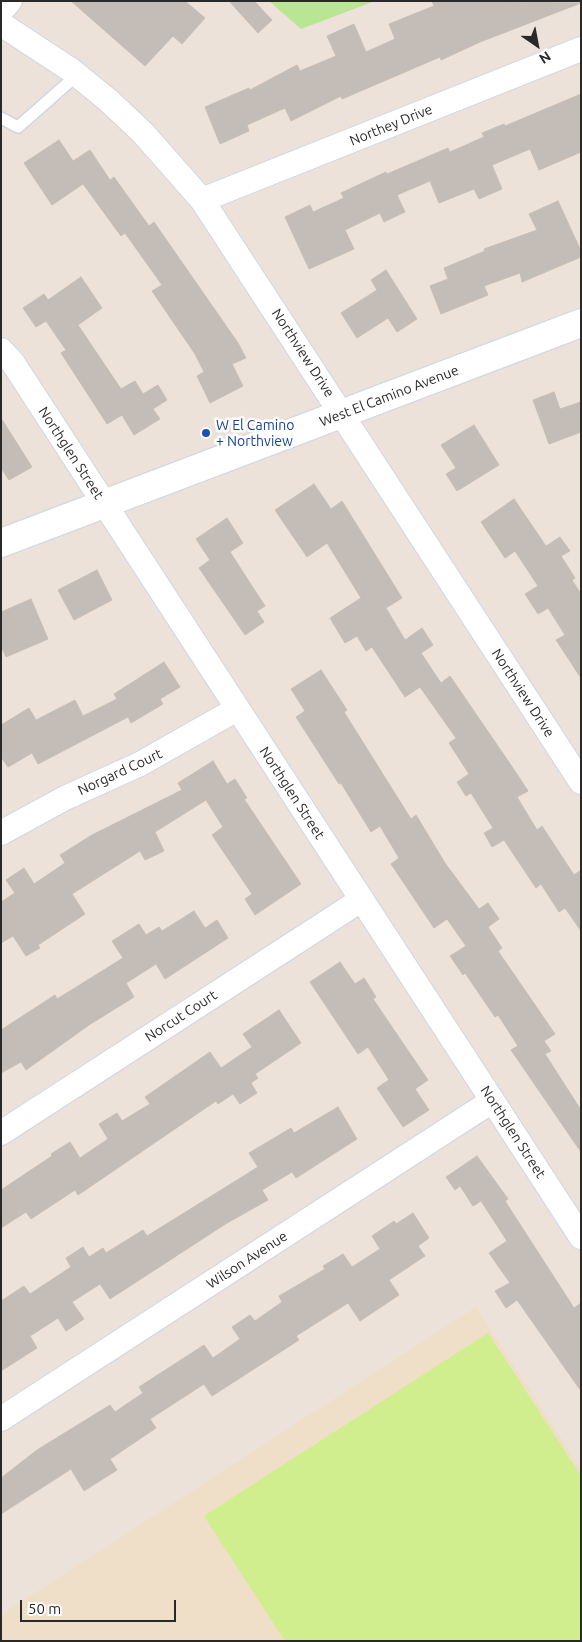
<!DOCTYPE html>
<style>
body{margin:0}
#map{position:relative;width:582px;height:1642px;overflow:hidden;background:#ece2da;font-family:Ubuntu,sans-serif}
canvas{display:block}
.frame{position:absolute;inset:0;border:2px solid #292929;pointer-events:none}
.north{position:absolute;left:512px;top:20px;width:50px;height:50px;-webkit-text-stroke:4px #fff;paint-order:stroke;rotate:147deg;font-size:14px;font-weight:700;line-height:20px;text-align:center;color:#292929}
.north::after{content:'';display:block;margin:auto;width:18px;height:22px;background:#292929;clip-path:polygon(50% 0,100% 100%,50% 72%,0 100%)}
.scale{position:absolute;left:20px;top:1600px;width:156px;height:22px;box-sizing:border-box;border:2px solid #292929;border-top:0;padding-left:6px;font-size:15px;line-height:18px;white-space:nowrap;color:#292929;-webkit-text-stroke:4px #fff;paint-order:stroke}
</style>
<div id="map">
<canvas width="582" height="1642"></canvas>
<div class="frame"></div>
<div class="north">N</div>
<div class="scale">50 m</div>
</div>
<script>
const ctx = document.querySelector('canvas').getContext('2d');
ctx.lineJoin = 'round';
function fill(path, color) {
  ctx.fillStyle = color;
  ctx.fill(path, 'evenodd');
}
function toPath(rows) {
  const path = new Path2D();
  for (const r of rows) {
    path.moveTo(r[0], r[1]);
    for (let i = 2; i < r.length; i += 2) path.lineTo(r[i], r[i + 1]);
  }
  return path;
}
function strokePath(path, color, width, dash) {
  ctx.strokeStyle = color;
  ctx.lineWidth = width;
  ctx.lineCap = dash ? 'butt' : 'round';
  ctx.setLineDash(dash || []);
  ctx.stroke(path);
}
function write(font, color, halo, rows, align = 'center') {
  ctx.font = font + ' Ubuntu,sans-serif';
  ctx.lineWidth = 5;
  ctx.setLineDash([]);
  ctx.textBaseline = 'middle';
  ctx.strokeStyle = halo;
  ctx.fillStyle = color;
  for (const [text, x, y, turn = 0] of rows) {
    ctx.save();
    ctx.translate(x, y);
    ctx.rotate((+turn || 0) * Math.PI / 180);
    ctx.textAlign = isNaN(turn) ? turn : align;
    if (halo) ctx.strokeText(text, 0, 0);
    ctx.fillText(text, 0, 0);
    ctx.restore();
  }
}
const education = toPath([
 [476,1307,581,1469,581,1641,1,1641,1,1615]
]);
const green = toPath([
 [269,1,375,1,301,29]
]);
const pitch = toPath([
 [488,1333,581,1476,581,1641,285,1641,204,1516]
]);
const building = toPath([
 [71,1,185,1,205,18,182,44,173,36,145,66,71,1],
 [229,1,254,1,272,20,258,33,229,1],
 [432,1,581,3,480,42,441,60,440,57,342,99,341,96,291,121,285,108,247,125,249,131,220,144,205,107,249,88,250,90,297,65,300,71,336,56,327,36,354,24,366,52,395,39,389,24,434,6,432,1],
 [581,94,581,152,539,170,530,149,492,165,502,189,479,199,474,189,439,203,430,181,397,195,405,212,384,222,380,213,345,230,354,249,309,269,285,217,310,205,313,212,344,198,341,193,386,172,387,174,448,148,450,152,484,137,482,133,504,124,505,126,581,94],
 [59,140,73,161,90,150,110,180,114,177,149,226,154,222,238,343,246,358,232,364,243,386,210,403,197,376,204,372,195,354,152,291,162,285,125,233,121,236,83,184,52,205,24,163,59,140],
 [558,201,581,251,581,257,522,282,520,273,484,286,488,295,441,314,430,286,448,279,444,268,485,251,484,249,537,230,529,214,558,201],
 [386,270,417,319,397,332,388,318,357,338,341,313,377,290,371,280,386,270],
 [81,277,102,308,78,325,121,389,135,381,143,394,158,385,167,400,153,409,160,419,134,435,122,415,107,424,61,353,66,350,46,321,36,327,23,308,44,294,48,300,81,277],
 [554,392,560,409,581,402,581,432,549,444,533,400,554,392],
 [1,418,32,467,9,480,1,468,1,418],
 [474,425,499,465,457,491,446,474,456,468,441,445,474,425],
 [314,484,331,509,342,501,402,598,386,608,405,640,422,628,433,645,421,653,441,683,450,676,517,774,528,791,517,797,537,830,542,826,574,875,581,870,581,931,565,908,559,912,541,884,536,888,504,840,492,847,484,833,493,828,471,793,466,796,457,782,469,774,449,743,456,738,420,687,405,697,372,647,366,651,357,636,345,643,330,618,361,598,327,543,307,557,275,510,314,484],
 [514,499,546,546,560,537,570,551,561,556,575,578,572,580,581,594,581,678,556,640,565,635,548,608,538,614,525,594,538,586,515,551,505,558,481,522,514,499],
 [227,518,243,543,230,552,265,606,257,611,264,622,245,635,199,568,210,560,196,539,227,518],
 [97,570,112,600,74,620,58,590,97,570],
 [31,599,48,639,6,657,1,646,1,612,31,599],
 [164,662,180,687,160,699,163,704,131,723,128,717,38,764,32,753,8,767,1,757,1,725,29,708,36,720,75,700,83,716,117,699,114,694,164,662],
 [321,670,347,710,344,712,411,819,416,815,445,863,479,909,488,903,499,919,488,927,502,948,498,951,555,1034,544,1041,551,1051,545,1054,581,1110,581,1152,511,1050,518,1046,498,1015,495,1017,465,973,463,975,450,956,466,946,447,919,434,928,391,864,399,858,380,826,371,832,341,783,339,784,296,717,305,711,291,689,321,670],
 [213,761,227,784,235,779,247,798,244,799,301,884,255,915,245,899,252,894,212,835,223,827,206,800,155,832,164,851,145,860,140,851,72,894,85,914,38,945,40,948,26,956,13,936,1,943,1,902,15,893,6,880,24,868,34,884,65,863,60,855,92,835,182,790,178,783,213,761],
 [194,911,205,928,217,920,228,938,165,979,156,964,126,983,134,997,89,1025,26,1070,21,1062,1,1073,1,1030,55,995,57,999,123,958,112,941,139,924,146,935,159,927,162,931,194,911],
 [340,962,355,984,364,978,376,997,373,999,428,1080,415,1089,429,1110,403,1127,377,1088,389,1080,368,1047,358,1054,310,982,340,962],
 [279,1010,301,1043,255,1074,258,1078,251,1083,257,1093,240,1104,233,1094,218,1104,216,1101,78,1195,75,1190,31,1219,26,1212,1,1228,1,1190,52,1156,51,1154,70,1142,80,1158,108,1139,99,1124,117,1113,122,1121,150,1104,145,1097,210,1052,221,1068,252,1047,243,1034,279,1010],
 [338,1107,357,1139,296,1178,292,1172,262,1190,268,1200,227,1223,110,1299,100,1284,72,1302,84,1319,66,1331,58,1318,30,1336,37,1348,1,1371,1,1301,24,1286,30,1294,71,1267,66,1258,83,1247,89,1257,103,1248,106,1253,143,1230,147,1236,258,1167,249,1153,291,1128,294,1133,338,1107],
 [477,1156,508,1199,505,1201,574,1308,581,1303,581,1391,517,1300,506,1308,495,1291,510,1283,489,1253,507,1241,481,1201,473,1206,460,1186,455,1190,446,1177,477,1156],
 [413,1213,429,1238,418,1246,425,1256,389,1280,399,1295,360,1321,348,1303,296,1336,299,1340,212,1396,204,1384,150,1419,156,1428,110,1459,117,1470,84,1491,71,1469,1,1514,1,1478,37,1450,110,1405,115,1412,143,1393,139,1387,204,1345,213,1358,240,1339,232,1327,250,1315,255,1321,282,1302,279,1296,325,1269,323,1266,343,1254,352,1267,380,1249,372,1236,394,1221,396,1224,413,1213]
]);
const lane = toPath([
 [1,118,18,127,77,75]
]);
const street = toPath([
 [1,11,10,1],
 [1,24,71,70,108,100,143,133,202,200,581,782],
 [202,200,581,49],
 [1,350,13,363,581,1237],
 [1,833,65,798,140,764,237,709],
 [1,1133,361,900],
 [1,1419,492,1101]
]);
const secondary = toPath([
 [1,543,581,323]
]);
const markers = [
 [206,433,5,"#1a4fb4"]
];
const streetNames = [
 ["Northey Drive",391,125,-22],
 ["Northview Drive",303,353,57],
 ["West El Camino Avenue",389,396,-21],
 ["Northglen Street",71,453,57],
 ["Northview Drive",523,693,57],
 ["Norgard Court",120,772,-25],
 ["Northglen Street",292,793,57],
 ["Norcut Court",181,1016,-33],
 ["Northglen Street",513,1132,57],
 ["Wilson Avenue",247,1260,-33]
];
const transitNames = [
 ["W El Camino",216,425],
 ["+ Northview",216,441]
];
fill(education, '#efdec8');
fill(green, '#b9e693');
fill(pitch, '#d0ee8e');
fill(building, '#c4bcb7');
strokePath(building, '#c7beb4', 1);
strokePath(lane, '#cfd5e3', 14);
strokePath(street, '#cfd5e3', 26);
strokePath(secondary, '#cfd5e3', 30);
strokePath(lane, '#fff', 11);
strokePath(street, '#fff', 24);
strokePath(secondary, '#fff', 28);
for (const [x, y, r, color] of markers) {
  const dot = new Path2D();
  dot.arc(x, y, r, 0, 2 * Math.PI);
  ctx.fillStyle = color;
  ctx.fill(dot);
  strokePath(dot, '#fff', 2);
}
write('14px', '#292929', '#fff', streetNames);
write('14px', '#164399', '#fff', transitNames, 'left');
</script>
